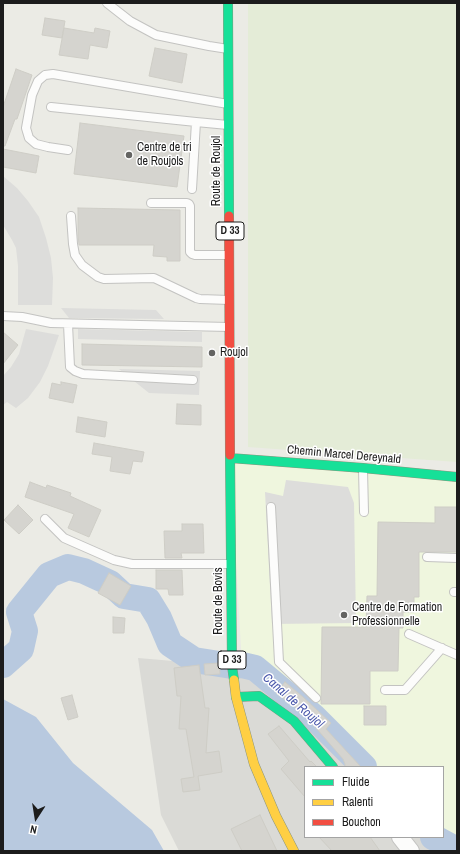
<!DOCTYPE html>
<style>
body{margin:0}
#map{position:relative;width:460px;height:854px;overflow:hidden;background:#ebebe5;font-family:"Archivo Narrow",sans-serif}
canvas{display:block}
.frame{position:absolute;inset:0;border:4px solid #1c1c1c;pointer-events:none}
.legend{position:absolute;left:304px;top:766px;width:140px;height:72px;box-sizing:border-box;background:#fff;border:1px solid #a4a4a4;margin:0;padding:5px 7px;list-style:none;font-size:12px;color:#1c1c1c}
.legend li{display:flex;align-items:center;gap:8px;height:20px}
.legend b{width:20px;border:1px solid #a4a4a4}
.north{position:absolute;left:16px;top:798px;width:40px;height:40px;-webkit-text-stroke:3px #fff;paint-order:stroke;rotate:192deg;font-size:11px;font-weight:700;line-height:16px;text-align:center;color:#1c1c1c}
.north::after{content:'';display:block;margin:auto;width:14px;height:18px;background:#1c1c1c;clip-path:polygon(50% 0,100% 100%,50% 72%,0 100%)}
</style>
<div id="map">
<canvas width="460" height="854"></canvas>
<div class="frame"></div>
<ul class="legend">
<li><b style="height:5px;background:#16e098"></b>Fluide</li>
<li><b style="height:5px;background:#ffcf43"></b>Ralenti</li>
<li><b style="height:5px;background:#f24e42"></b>Bouchon</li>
</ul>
<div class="north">N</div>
</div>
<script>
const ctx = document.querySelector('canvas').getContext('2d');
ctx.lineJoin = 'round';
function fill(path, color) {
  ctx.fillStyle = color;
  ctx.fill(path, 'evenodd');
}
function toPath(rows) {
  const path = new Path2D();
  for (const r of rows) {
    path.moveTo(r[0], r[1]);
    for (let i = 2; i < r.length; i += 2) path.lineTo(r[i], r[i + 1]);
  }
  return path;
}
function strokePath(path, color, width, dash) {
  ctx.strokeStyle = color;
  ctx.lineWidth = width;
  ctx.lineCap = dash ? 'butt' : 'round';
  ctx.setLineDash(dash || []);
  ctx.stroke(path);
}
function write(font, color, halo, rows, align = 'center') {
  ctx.font = font + ' "Archivo Narrow",sans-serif';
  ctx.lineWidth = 3;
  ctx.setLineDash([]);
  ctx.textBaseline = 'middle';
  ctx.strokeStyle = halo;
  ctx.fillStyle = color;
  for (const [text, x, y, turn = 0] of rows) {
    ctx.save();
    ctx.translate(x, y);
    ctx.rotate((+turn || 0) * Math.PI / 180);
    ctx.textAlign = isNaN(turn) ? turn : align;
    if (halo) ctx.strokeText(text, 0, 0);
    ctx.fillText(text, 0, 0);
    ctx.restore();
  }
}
const residential = toPath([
 [138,658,255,668,313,716,364,767,305,767,305,837,443,837,457,846,457,851,179,851,161,815]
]);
const education = toPath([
 [230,458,457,477,457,850,433,837,443,837,443,767,364,767,313,716,255,668,242,665]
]);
const farmland = toPath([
 [248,3,457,3,457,462,248,447]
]);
const parking = toPath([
 [3,176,17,188,28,201,39,217,46,238,51,258,53,278,52,305,18,305,18,266,16,248,12,240,3,225],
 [61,308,156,310,164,319,69,318],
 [26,329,59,335,48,366,40,382,28,398,16,408,7,402,3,405,3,376,11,367,19,354],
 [78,329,202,332,202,342,78,339],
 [119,369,200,371,199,395,149,393],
 [286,480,348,487,354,503,356,623,272,624,265,492,283,496]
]);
const water = toPath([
 [3,699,36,717,73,763,152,830,164,851,3,851]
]);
const river = toPath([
 [3,665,21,649,25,631,19,612,49,575,68,567,84,571,110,583,124,596,148,600,159,618,170,644,194,660,232,666,242,665,255,668,313,716,364,767],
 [433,837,457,850]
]);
const building = toPath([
 [45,18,65,21,62,38,42,35,45,18],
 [64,28,94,33,95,28,110,31,107,48,90,45,88,59,59,55,64,28],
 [155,48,187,54,182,83,149,76,155,48],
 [16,69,32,75,17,119,15,119,5,146,3,146,3,107,16,69],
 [80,123,184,136,177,187,74,174,80,123],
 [3,149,39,156,36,173,3,167,3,149],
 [78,208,180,210,180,261,167,261,167,257,153,256,154,245,79,245,78,235,78,208],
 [3,332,18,345,3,364,3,332],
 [82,344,202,347,202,367,82,365,82,344],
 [61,382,77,385,73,403,49,398,52,383,61,385,61,382],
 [177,404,201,405,201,425,176,424,177,404],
 [78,417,107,422,105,437,76,432,78,417],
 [94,443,144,452,142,462,133,461,130,474,110,471,112,457,92,454,94,443],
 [30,482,46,488,47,485,71,493,70,496,101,510,89,537,68,528,74,514,25,497,30,482],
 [18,505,33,520,19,534,4,520,18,505],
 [435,507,457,507,457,552,419,552,419,597,414,597,414,612,403,612,403,628,399,628,398,671,370,671,370,704,321,704,322,627,366,627,367,596,377,596,378,522,435,523,435,507],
 [182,524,203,524,204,553,181,553,182,558,165,558,164,531,182,531,182,524],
 [156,570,182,570,183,595,169,595,168,589,156,589,156,570],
 [109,573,131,586,120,605,98,593,109,573],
 [113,617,125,618,124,633,113,633,113,617],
 [219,663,220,674,205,675,204,664,219,663],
 [199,665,205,708,209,708,206,753,219,751,222,772,198,776,200,790,183,792,181,779,194,777,186,729,179,729,181,696,177,696,174,668,199,665],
 [285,682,303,697,331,723,326,729,361,767,345,767,345,764,343,759,303,713,276,693,285,682],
 [72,695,78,717,68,720,61,698,72,695],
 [364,706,386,706,386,725,364,725,364,706],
 [279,726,310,762,311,761,317,767,305,767,305,797,281,769,289,761,268,734,279,726],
 [260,815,277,851,242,851,231,829,260,815],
 [319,837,370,837,380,851,332,851,319,837]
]);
const lane = toPath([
 [107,3,130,21,156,35,209,46,228,49],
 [51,107,196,122,228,125],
 [68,150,48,147,36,144,29,138,26,128,32,95,38,81,45,75,53,74,228,104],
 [192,189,196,122],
 [151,203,187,203,189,204,190,206,190,252,192,254,195,255,229,255],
 [71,216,73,244,75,255,82,265,98,277,104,279,154,278,196,298,200,299,229,300],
 [3,316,22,317,51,323,229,327],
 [68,324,70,367,75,371,83,374,193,380],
 [363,469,364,512],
 [271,507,279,662,316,698],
 [45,519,64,538,114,560,132,564,229,564],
 [427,557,457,558],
 [454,592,457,592],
 [409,634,457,655],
 [385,690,405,690,442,648]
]);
const street = toPath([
 [400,837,411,851]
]);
const fast = toPath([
 [228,3,229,216],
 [230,455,232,666,234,680],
 [230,458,363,468,457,477],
 [236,697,259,696,294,721,333,767]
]);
const slow = toPath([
 [234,680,236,697,254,764,276,816,294,851]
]);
const jam = toPath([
 [229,216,230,455]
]);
const markers = [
 [129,155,4,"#646462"],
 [212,353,4,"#646462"],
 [344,615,4,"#646462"]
];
const shields = [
 [230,231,28],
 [232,660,28]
];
const shieldNames = [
 ["D 33",230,231],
 ["D 33",232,660]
];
const poiNames = [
 ["Centre de tri",137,148],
 ["de Roujols",137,162],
 ["Roujol",220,353],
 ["Centre de Formation",352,608],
 ["Professionnelle",352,622]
];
const streetNames = [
 ["Route de Roujol",217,171,-90],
 ["Chemin Marcel Dereynald",344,455,5],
 ["Route de Bovis",219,601,-90]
];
const waterNames = [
 ["Canal de Roujol",293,701,41]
];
fill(residential, '#dadad6');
fill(education, '#eff6de');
fill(farmland, '#e4ecd7');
fill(parking, '#dddddb');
fill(water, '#b8c9df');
strokePath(river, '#b8c9df', 26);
fill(building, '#d5d4cf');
strokePath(building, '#cecdc6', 1);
strokePath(lane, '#c3c3c1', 10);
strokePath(street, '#c3c3c1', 18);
strokePath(fast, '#8b957d', 10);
strokePath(slow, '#8b957d', 10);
strokePath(jam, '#8b957d', 10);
strokePath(lane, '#fcfcfb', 8);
strokePath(street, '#fcfcfb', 16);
strokePath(fast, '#16e098', 9);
strokePath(slow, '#ffcf43', 9);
strokePath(jam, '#f24e42', 9);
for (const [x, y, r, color] of markers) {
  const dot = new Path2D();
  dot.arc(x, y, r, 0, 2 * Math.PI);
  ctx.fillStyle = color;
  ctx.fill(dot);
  strokePath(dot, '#fff', 1.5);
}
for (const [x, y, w] of shields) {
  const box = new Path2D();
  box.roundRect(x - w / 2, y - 9, w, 18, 3);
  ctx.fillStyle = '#fff';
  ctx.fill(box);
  strokePath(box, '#1c1c1c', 1);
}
write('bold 11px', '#1c1c1c', null, shieldNames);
write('12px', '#1c1c1c', '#fff', poiNames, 'left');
write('12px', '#1c1c1c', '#fff', streetNames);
write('italic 13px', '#4957ab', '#fff', waterNames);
</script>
